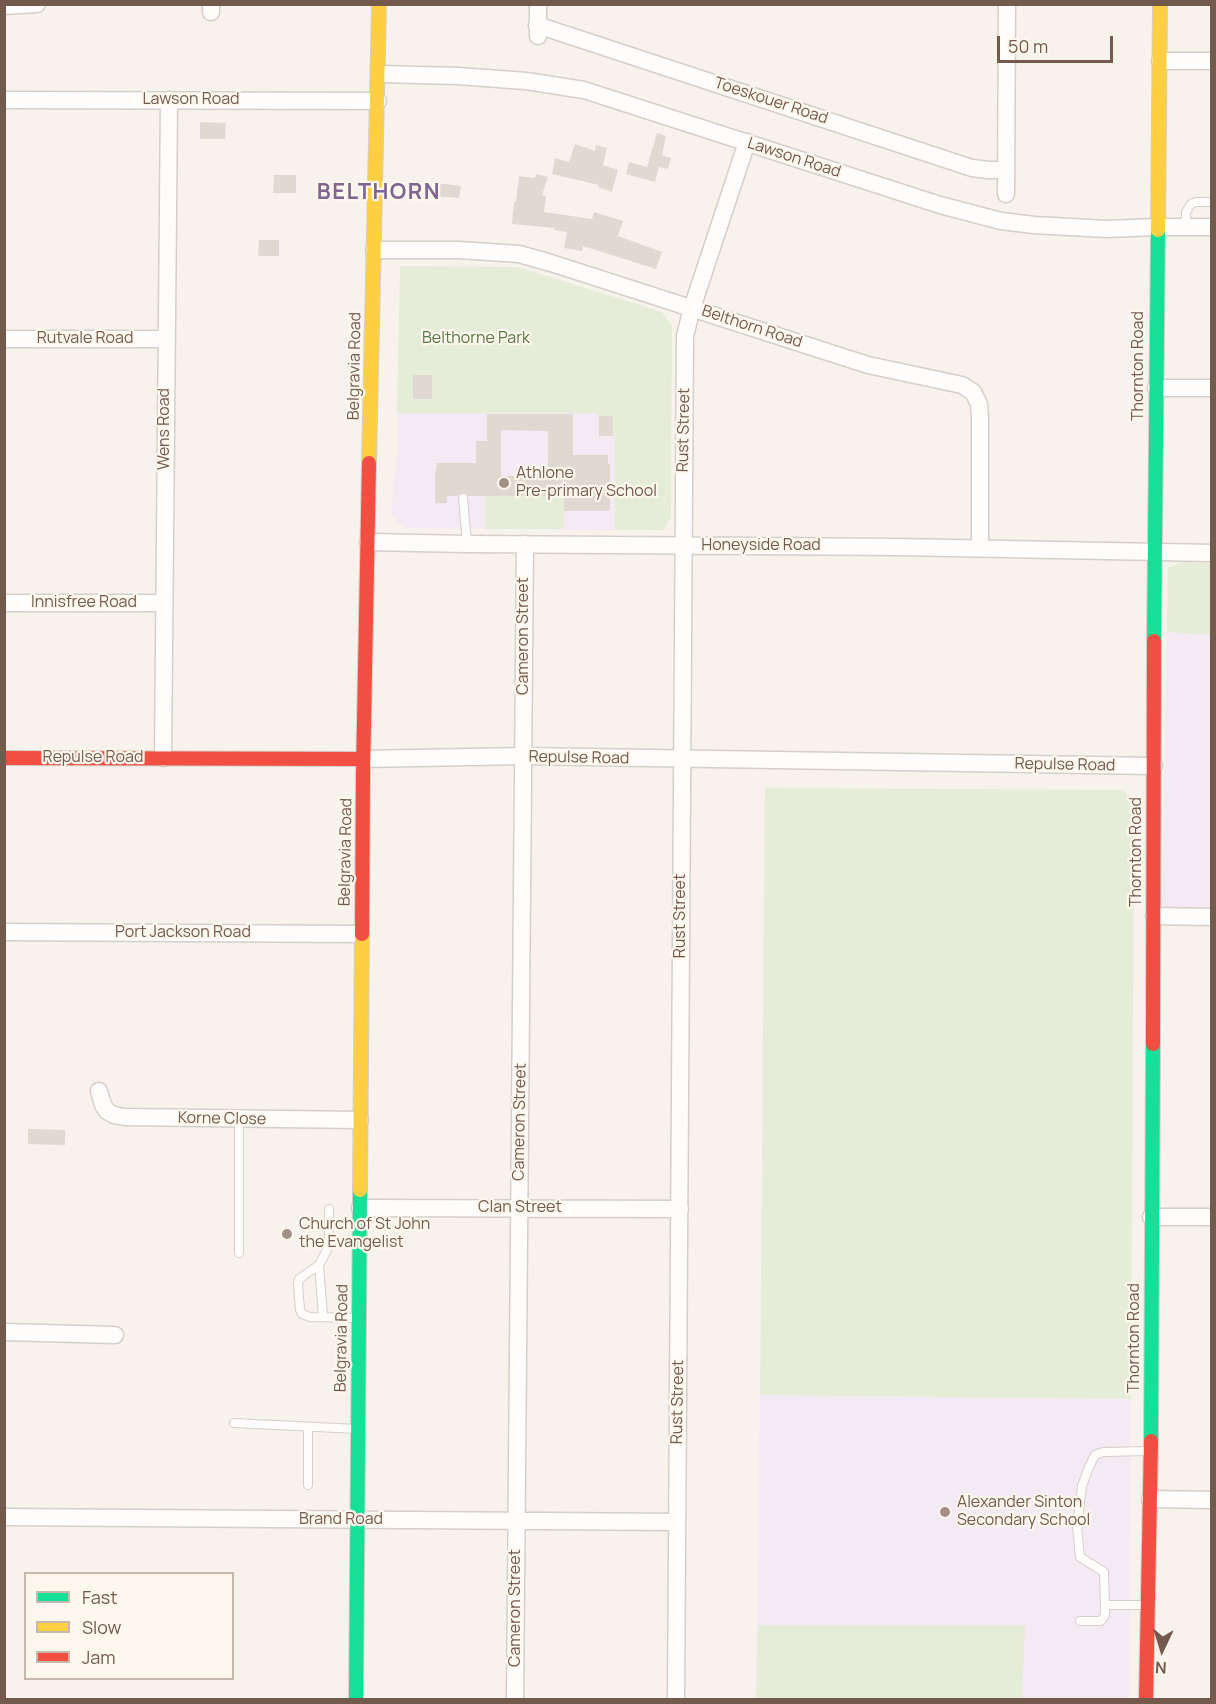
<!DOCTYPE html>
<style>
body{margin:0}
#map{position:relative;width:1216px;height:1704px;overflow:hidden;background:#f7f2ec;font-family:Manrope,sans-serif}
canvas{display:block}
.frame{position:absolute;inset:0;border:6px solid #74594d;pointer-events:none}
.legend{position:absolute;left:24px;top:1572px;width:210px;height:108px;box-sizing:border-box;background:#fef7ee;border:2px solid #c7b8ae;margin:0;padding:8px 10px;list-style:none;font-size:18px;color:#74594d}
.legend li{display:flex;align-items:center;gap:12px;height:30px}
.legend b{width:30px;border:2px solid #c7b8ae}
.north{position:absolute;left:1132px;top:1620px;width:60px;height:60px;-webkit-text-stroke:4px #fef7ee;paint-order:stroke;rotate:184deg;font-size:16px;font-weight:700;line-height:24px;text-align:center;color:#74594d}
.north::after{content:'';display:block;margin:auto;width:21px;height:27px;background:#74594d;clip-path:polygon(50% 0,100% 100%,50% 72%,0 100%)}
.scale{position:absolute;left:997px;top:36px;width:116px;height:27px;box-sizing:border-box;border:3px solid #74594d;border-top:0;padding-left:8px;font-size:18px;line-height:21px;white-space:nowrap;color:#74594d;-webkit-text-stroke:4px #fef7ee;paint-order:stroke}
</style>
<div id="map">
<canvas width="1216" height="1704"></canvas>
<div class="frame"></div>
<ul class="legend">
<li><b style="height:8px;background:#16e098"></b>Fast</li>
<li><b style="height:8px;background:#ffcf43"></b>Slow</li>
<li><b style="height:8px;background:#f24e42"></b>Jam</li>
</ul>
<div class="north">N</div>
<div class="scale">50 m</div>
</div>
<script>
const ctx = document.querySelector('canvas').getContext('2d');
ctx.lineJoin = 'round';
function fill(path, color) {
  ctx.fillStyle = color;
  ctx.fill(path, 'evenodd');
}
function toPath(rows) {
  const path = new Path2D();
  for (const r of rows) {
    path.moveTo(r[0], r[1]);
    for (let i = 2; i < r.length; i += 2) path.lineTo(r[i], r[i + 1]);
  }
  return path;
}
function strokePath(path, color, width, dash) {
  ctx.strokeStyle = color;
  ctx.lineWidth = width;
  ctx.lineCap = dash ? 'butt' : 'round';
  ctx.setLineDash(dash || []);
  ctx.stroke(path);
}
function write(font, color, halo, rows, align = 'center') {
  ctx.font = font + ' Manrope,sans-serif';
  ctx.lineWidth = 4.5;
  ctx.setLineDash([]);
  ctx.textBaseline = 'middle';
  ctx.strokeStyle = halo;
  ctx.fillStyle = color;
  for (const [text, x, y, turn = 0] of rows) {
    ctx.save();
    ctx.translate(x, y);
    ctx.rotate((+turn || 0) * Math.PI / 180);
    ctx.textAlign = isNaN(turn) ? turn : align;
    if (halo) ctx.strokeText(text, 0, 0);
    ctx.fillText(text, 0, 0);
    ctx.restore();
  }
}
const education = toPath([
 [397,413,595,413,599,416,613,436,615,436,615,530,404,528,391,515,397,452],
 [1181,562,1211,563,1211,908,1162,908,1168,568],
 [760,1395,1131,1399,1129,1699,756,1700]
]);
const green = toPath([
 [400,266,518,267,662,312,672,326,671,517,664,530,615,530,615,437,613,436,612,416,599,416,595,413,397,413],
 [485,496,564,496,564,529,485,529],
 [1181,562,1211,563,1211,635,1167,632,1168,568],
 [765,788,1123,790,1134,801,1131,1399,760,1395],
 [758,1625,1025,1625,1022,1699,756,1699]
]);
const building = toPath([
 [200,122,226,123,225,139,200,139],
 [657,133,666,136,662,155,671,158,668,169,659,167,655,182,626,174,629,162,647,167],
 [575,144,595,151,596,145,607,148,603,165,618,170,612,192,598,187,599,185,552,174,555,158,569,162],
 [536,174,548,177,542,195,546,196,544,212,592,219,594,212,623,221,618,236,662,252,656,269,583,246,582,251,564,248,567,232,554,230,555,228,512,224,514,202,516,202,519,176,535,178],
 [274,175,296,175,296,193,273,193],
 [436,183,461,186,459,198,435,196],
 [259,240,279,240,279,256,258,256],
 [413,375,432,375,432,399,413,399],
 [487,414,573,414,573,455,608,455,608,464,610,464,610,511,564,511,564,496,469,496,463,492,457,496,447,496,447,503,435,503,435,475,437,463,476,463,476,441,487,441],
 [501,430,548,431,548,476,501,476],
 [599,416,613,416,613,436,599,436],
 [28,1129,65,1130,65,1145,28,1144]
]);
const lane = toPath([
 [1186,227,1186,212,1191,204,1196,202,1212,202],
 [463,498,467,544],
 [329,1209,329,1244,327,1250,319,1265,299,1279,298,1284,300,1310,302,1314,310,1317,359,1318],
 [239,1253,239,1119],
 [319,1265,323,1316],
 [234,1423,358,1429],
 [308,1485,308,1427],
 [1147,1605,1105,1605,1104,1572,1080,1557,1077,1526,1082,1486,1089,1467,1095,1455,1103,1452,1150,1451],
 [1080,1621,1101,1621,1105,1615,1105,1605]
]);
const street = toPath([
 [538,4,538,36],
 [4,6,37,4],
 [211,12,211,4],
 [537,25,972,168,988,170,1006,170],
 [1160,61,1212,61],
 [379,74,458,76,526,81,584,90,940,205,1001,221,1034,225,1107,229,1157,227,1212,227],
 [4,100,378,101],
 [1006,194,1007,4],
 [374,250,459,250,519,254,551,263,868,365,962,385,973,392,979,404,980,418,980,548],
 [4,339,166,339],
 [1156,388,1212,388],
 [368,542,467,544,899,547,1212,553],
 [4,603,164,603],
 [163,758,169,100],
 [363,759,524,756,1154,766],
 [1154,916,1212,917],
 [4,932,361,934],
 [99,1091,103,1105,107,1111,114,1115,125,1117,360,1120],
 [360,1208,680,1209],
 [1151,1217,1212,1217],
 [4,1332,115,1335],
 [1150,1499,1212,1500],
 [4,1517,677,1522],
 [515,1700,525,544],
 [676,1700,685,336,692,308,747,142]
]);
const fast = toPath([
 [1154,641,1158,230],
 [1151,1441,1153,1044],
 [356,1700,360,1190]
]);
const slow = toPath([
 [1158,230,1160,4],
 [369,463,379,4],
 [360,1190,362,934]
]);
const jam = toPath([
 [4,758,363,759],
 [362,934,363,775,369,463],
 [1153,1044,1154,641],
 [1146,1700,1151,1441]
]);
const markers = [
 [504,483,6,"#a28f85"],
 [287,1234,6,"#a28f85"],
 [945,1512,6,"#a28f85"]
];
const streetNames = [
 ["Lawson Road",191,100],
 ["Toeskouer Road",771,101,18],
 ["Lawson Road",794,158,18],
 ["Belthorn Road",752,327,18],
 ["Rutvale Road",85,339],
 ["Belgravia Road",355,366,-89],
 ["Thornton Road",1139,366,-90],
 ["Wens Road",165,429,-90],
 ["Rust Street",684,430,-89],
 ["Honeyside Road",761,546],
 ["Innisfree Road",84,603],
 ["Cameron Street",524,636,-90],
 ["Repulse Road",93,758],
 ["Repulse Road",579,758,1],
 ["Repulse Road",1065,765,1],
 ["Belgravia Road",346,852,-89],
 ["Thornton Road",1137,852,-90],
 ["Rust Street",681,916,-90],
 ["Port Jackson Road",183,933],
 ["Korne Close",222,1119,1],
 ["Cameron Street",520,1122,-89],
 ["Clan Street",520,1208],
 ["Belgravia Road",342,1338,-89],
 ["Thornton Road",1135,1338,-90],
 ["Rust Street",678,1402,-89],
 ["Brand Road",341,1520],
 ["Cameron Street",516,1608,-90]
];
const parkNames = [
 ["Belthorne Park",476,339]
];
const poiNames = [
 ["Athlone",516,474],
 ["Pre-primary School",516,492],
 ["Church of St John",299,1225],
 ["the Evangelist",299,1243],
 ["Alexander Sinton",957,1503],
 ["Secondary School",957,1521]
];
const districtNames = [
 ["BELTHORN",379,193]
];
fill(education, '#f3eaf3');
fill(green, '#e5edd8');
fill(building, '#e1d8d1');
strokePath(lane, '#d6cec9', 10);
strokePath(street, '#d6cec9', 19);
strokePath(fast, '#d5cec7', 16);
strokePath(slow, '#d5cec7', 16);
strokePath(jam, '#d5cec7', 16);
strokePath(lane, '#fefdfc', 8);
strokePath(street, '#fefdfc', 16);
strokePath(fast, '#16e098', 14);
strokePath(slow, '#ffcf43', 14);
strokePath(jam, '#f24e42', 14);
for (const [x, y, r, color] of markers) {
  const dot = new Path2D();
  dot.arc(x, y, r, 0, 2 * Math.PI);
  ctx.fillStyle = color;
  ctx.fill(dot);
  strokePath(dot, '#fef7ee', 2);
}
write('16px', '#74594d', '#fef7ee', streetNames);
write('16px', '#567945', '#fef7ee', parkNames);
write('16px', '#74594d', '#fef7ee', poiNames, 'left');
ctx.letterSpacing = '1.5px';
write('bold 22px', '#806590', '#fef7ee', districtNames);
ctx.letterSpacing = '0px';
</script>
